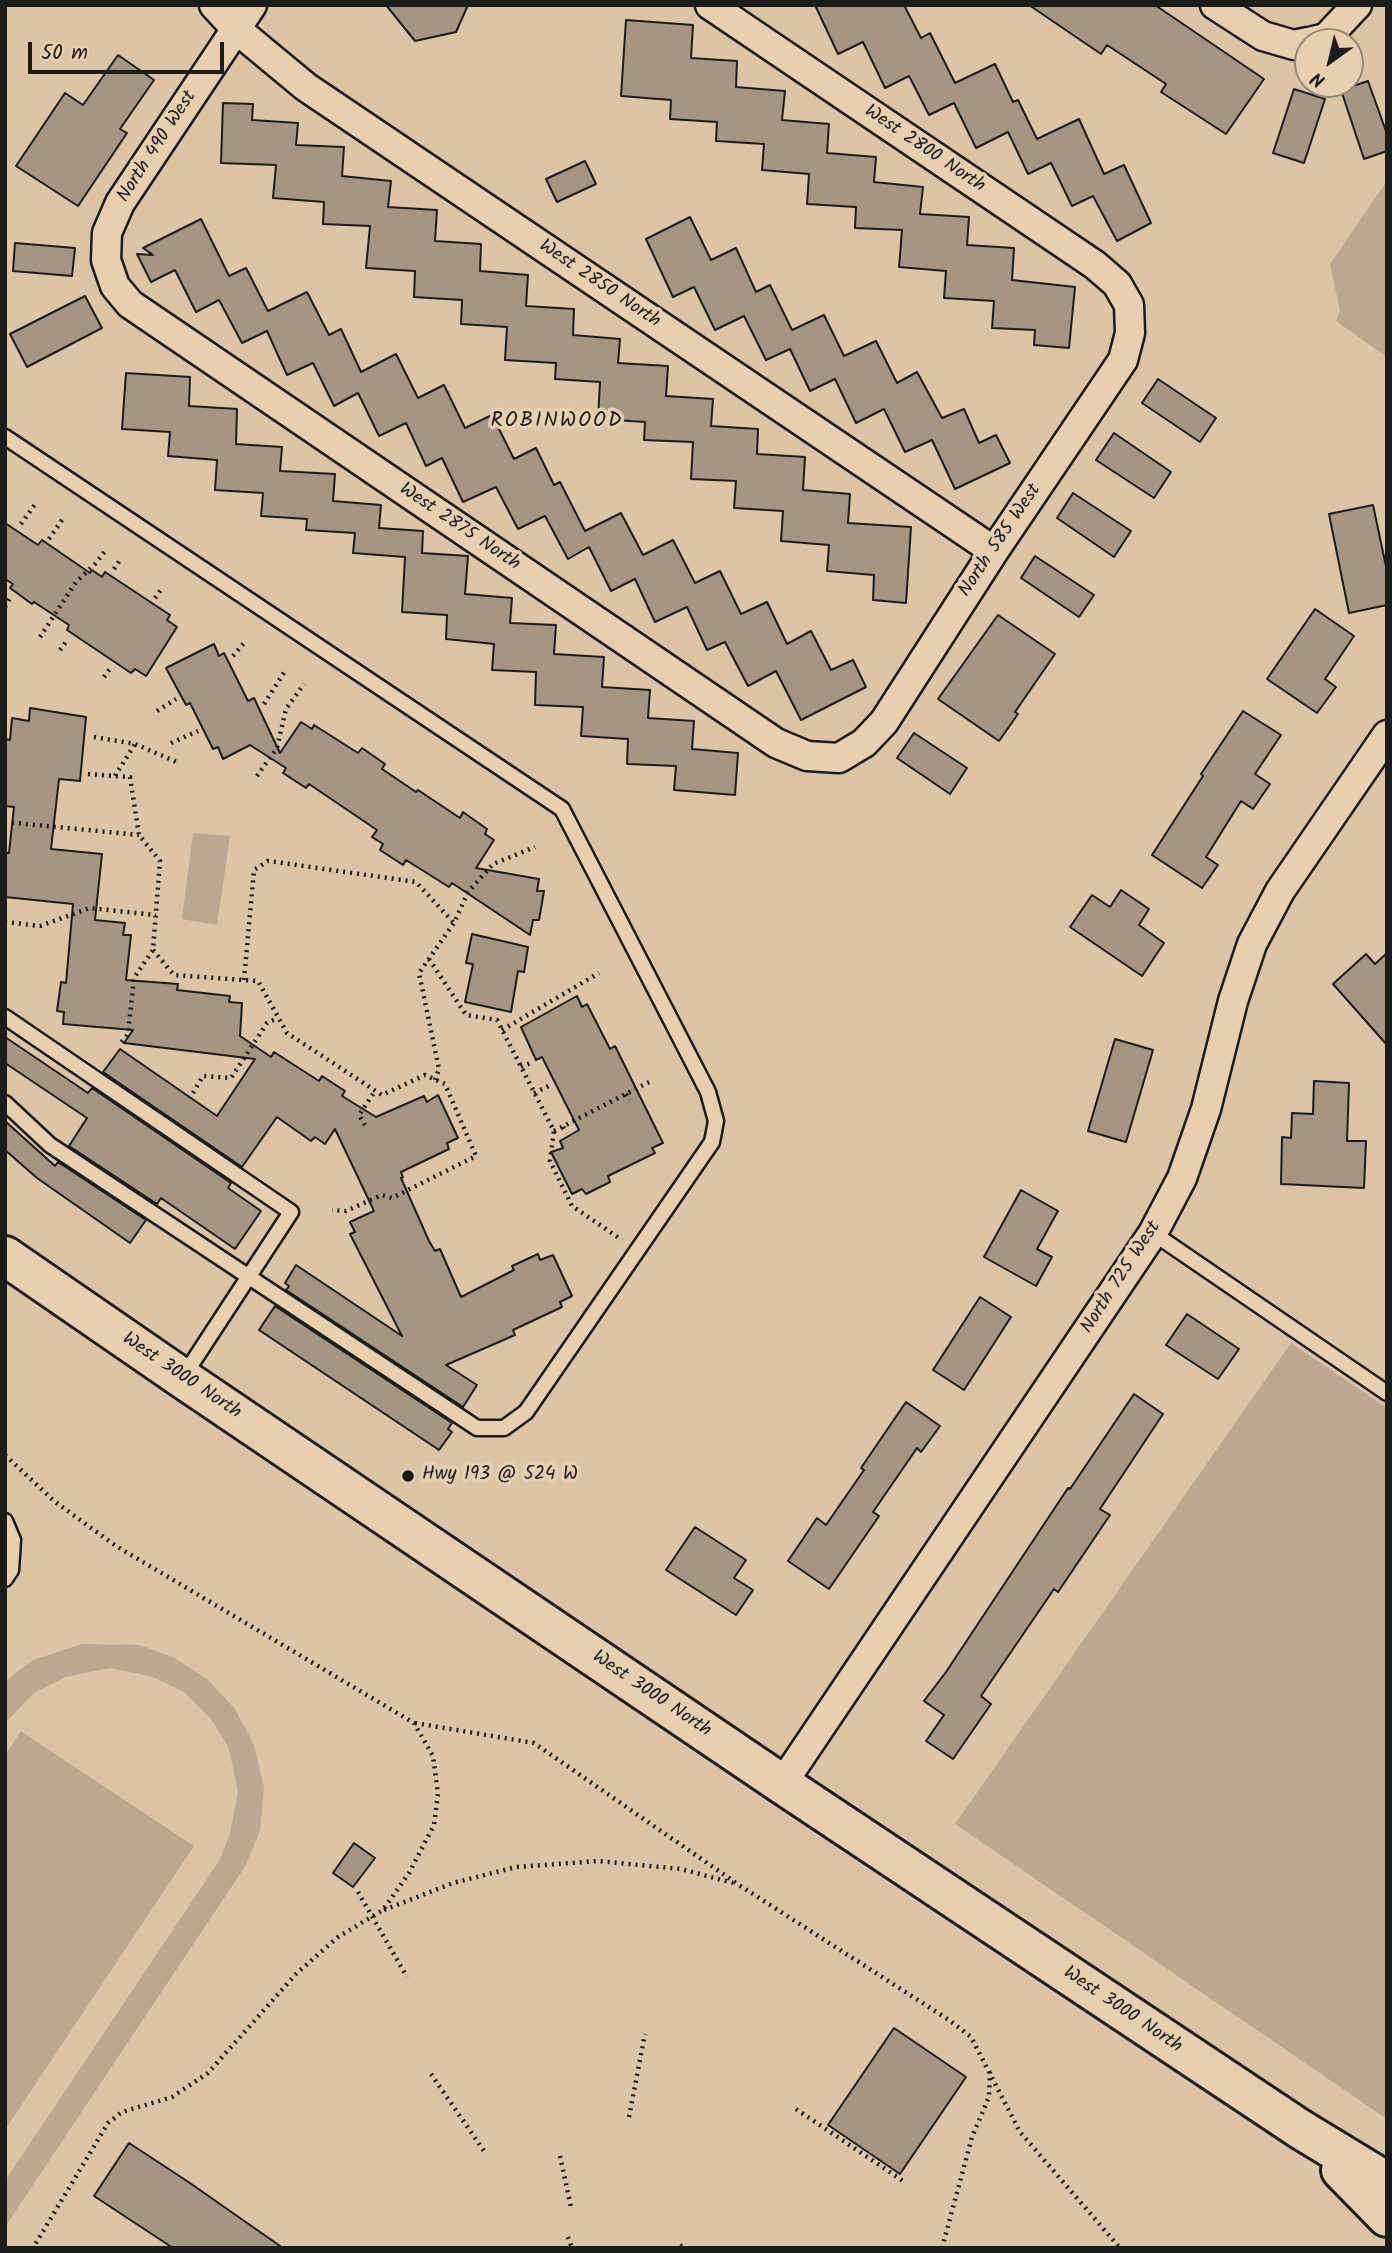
<!DOCTYPE html>
<style>
body{margin:0}
#map{position:relative;width:1392px;height:2253px;overflow:hidden;background:#dcc4a7;font-family:Kalam,sans-serif}
canvas{display:block}
.frame{position:absolute;inset:0;border:7px solid #1c1c1c;pointer-events:none}
.north{position:absolute;left:1294px;top:28px;width:70px;height:70px;box-sizing:border-box;background:#e8cfb0;border:2px solid #968775;border-radius:50%;rotate:214deg;font-size:19px;font-weight:700;line-height:28px;text-align:center;color:#1c1c1c}
.north::after{content:'';display:block;margin:auto;width:24px;height:32px;background:#1c1c1c;clip-path:polygon(50% 0,100% 100%,50% 72%,0 100%)}
.scale{position:absolute;left:28px;top:42px;width:196px;height:32px;box-sizing:border-box;border:4px solid #1c1c1c;border-top:0;padding-left:9px;font-size:21px;line-height:24px;white-space:nowrap;color:#1c1c1c;-webkit-text-stroke:5px #e8cfb0;paint-order:stroke}
</style>
<div id="map">
<canvas width="1392" height="2253"></canvas>
<div class="frame"></div>
<div class="north">N</div>
<div class="scale">50 m</div>
</div>
<script>
const ctx = document.querySelector('canvas').getContext('2d');
ctx.lineJoin = 'round';
function fill(path, color) {
  ctx.fillStyle = color;
  ctx.fill(path, 'evenodd');
}
function toPath(rows) {
  const path = new Path2D();
  for (const r of rows) {
    path.moveTo(r[0], r[1]);
    for (let i = 2; i < r.length; i += 2) path.lineTo(r[i], r[i + 1]);
  }
  return path;
}
function strokePath(path, color, width, dash) {
  ctx.strokeStyle = color;
  ctx.lineWidth = width;
  ctx.lineCap = dash ? 'butt' : 'round';
  ctx.setLineDash(dash || []);
  ctx.stroke(path);
}
function write(font, color, halo, rows, align = 'center') {
  ctx.font = font + ' Kalam,sans-serif';
  ctx.lineWidth = 7;
  ctx.setLineDash([]);
  ctx.textBaseline = 'middle';
  ctx.strokeStyle = halo;
  ctx.fillStyle = color;
  for (const [text, x, y, turn = 0] of rows) {
    ctx.save();
    ctx.translate(x, y);
    ctx.rotate((+turn || 0) * Math.PI / 180);
    ctx.textAlign = isNaN(turn) ? turn : align;
    if (halo) ctx.strokeText(text, 0, 0);
    ctx.fillText(text, 0, 0);
    ctx.restore();
  }
}
const green = toPath([
 [1387,181,1387,357,1336,321,1340,311,1330,264],
 [193,833,230,836,217,925,182,919],
 [1291,1343,1387,1408,1387,2119,955,1824],
 [82,1644,139,1645,173,1657,207,1679,235,1709,254,1745,264,1787,260,1831,244,1868,5,2227,5,2181,219,1861,230,1834,238,1792,229,1749,212,1720,184,1692,153,1677,110,1668,65,1677,34,1693,5,1723,5,1681,33,1660],
 [21,1731,194,1846,5,2130,5,1755]
]);
const building = toPath([
 [386,5,468,5,456,32,415,41,386,5],
 [815,5,904,5,921,38,930,33,955,83,995,64,1013,102,1018,100,1037,139,1079,119,1104,174,1124,165,1151,223,1117,241,1093,196,1072,206,1051,163,1028,174,1008,132,976,148,954,103,929,115,909,76,885,88,863,42,838,54,815,5],
 [1029,5,1155,5,1264,79,1226,134,1161,92,1166,84,1107,45,1101,54,1029,5],
 [626,20,693,25,691,58,737,61,736,87,785,91,782,120,829,124,827,153,876,157,874,182,923,187,920,214,969,217,967,245,1014,248,1012,280,1075,287,1069,348,1034,345,1035,330,992,328,994,301,944,298,946,271,899,267,902,230,855,228,856,207,807,204,809,174,762,170,764,144,716,141,717,122,670,119,671,100,621,96,626,20],
 [118,55,154,80,120,129,127,133,78,206,16,166,65,93,83,105,118,55],
 [1368,81,1387,134,1387,151,1364,159,1341,90,1368,81],
 [1294,89,1325,99,1304,163,1273,153,1294,89],
 [223,103,253,104,252,120,298,123,296,145,344,147,342,176,391,181,388,207,437,210,435,241,481,244,480,271,528,275,526,306,574,309,573,335,620,339,618,363,668,366,666,396,713,399,711,426,758,429,757,454,805,457,803,490,850,494,848,523,911,527,906,603,873,600,874,575,827,571,829,545,781,541,783,511,734,508,736,481,691,479,693,442,644,440,645,422,598,419,600,382,555,379,556,363,505,360,507,327,461,324,462,300,414,297,415,271,366,268,370,226,323,224,324,202,273,198,276,165,221,163,223,103],
 [585,161,596,184,557,202,546,179,585,161],
 [690,217,711,260,736,248,756,292,770,285,792,330,824,315,844,356,876,341,897,383,917,372,942,418,964,409,979,443,996,435,1010,463,955,489,932,440,905,452,884,409,856,423,835,379,810,391,790,349,766,360,744,316,715,330,694,287,673,297,646,239,690,217],
 [201,219,229,276,246,268,268,311,307,292,329,335,341,329,361,372,396,354,418,398,444,385,465,428,492,415,514,459,536,448,554,485,560,482,585,531,621,513,643,555,673,540,695,583,720,571,741,614,767,602,787,644,811,631,831,670,853,660,866,687,801,720,776,671,748,686,725,642,707,650,687,607,655,622,635,579,611,591,589,547,568,559,545,516,518,529,496,487,463,502,442,458,426,466,406,423,379,436,358,393,334,406,313,363,287,375,267,331,242,343,219,300,196,312,175,270,151,282,137,254,153,255,143,248,201,219],
 [15,243,75,248,72,276,13,271,15,243],
 [85,296,102,328,27,367,10,334,85,296],
 [126,373,190,377,189,406,237,409,236,444,282,447,280,471,335,474,333,501,381,505,379,528,423,531,422,553,468,556,465,594,512,598,510,623,556,625,554,654,604,657,602,687,650,690,648,718,694,721,692,749,738,753,735,795,674,790,676,766,627,764,628,739,581,736,583,707,535,705,536,672,492,670,494,644,446,639,447,615,402,612,405,557,353,553,355,533,306,530,307,519,261,516,263,493,215,490,217,460,168,456,170,432,122,429,126,373],
 [1158,379,1216,418,1200,442,1142,403,1158,379],
 [1114,433,1171,472,1154,498,1096,460,1114,433],
 [1073,493,1131,531,1114,557,1057,518,1073,493],
 [1373,505,1387,571,1387,605,1349,613,1329,514,1373,505],
 [5,523,38,545,42,540,90,573,92,570,102,577,105,572,170,615,167,620,177,627,146,676,135,669,131,673,67,630,69,625,34,602,32,604,10,588,13,584,5,579,5,523],
 [1035,556,1094,595,1079,617,1021,578,1035,556],
 [1315,609,1354,636,1325,679,1336,687,1317,713,1267,679,1315,609],
 [998,615,1055,654,1015,712,1018,714,999,741,938,699,998,615],
 [214,644,219,656,224,653,248,701,254,698,280,753,301,722,312,729,314,725,358,753,362,748,385,764,382,769,416,792,418,790,460,818,463,812,487,829,485,834,494,840,476,868,539,879,537,891,544,891,539,920,533,920,530,935,452,883,449,887,406,860,403,865,380,850,383,844,372,837,377,830,309,784,306,788,283,773,286,768,250,745,223,759,218,747,213,749,190,703,186,705,166,668,214,644],
 [30,708,86,717,80,781,59,779,51,849,102,854,95,920,125,923,123,935,131,935,126,980,178,984,177,990,230,996,229,1002,242,1003,240,1036,271,1057,274,1052,319,1081,322,1076,345,1091,342,1096,376,1117,424,1096,427,1102,438,1095,458,1138,447,1143,449,1149,401,1172,403,1177,401,1178,429,1241,435,1251,440,1249,461,1297,514,1270,512,1266,538,1254,540,1260,553,1255,572,1296,560,1302,562,1307,513,1330,515,1335,446,1365,477,1385,463,1407,286,1290,289,1286,285,1283,296,1265,402,1336,350,1234,355,1232,350,1222,374,1211,335,1129,325,1144,315,1137,311,1141,277,1117,242,1167,103,1072,120,1049,217,1116,255,1059,124,1043,133,1030,63,1024,64,1012,57,1011,61,982,66,983,73,904,5,897,5,853,9,853,14,807,5,806,5,739,10,740,12,718,29,721,30,708],
 [1243,711,1281,735,1255,774,1270,784,1253,809,1241,801,1206,857,1218,865,1202,888,1152,855,1203,776,1201,774,1243,711],
 [914,733,967,768,950,794,897,758,914,733],
 [1121,890,1149,909,1139,925,1164,943,1142,976,1070,927,1092,895,1110,907,1121,890],
 [472,934,528,947,524,972,518,971,511,1012,465,1002,473,964,466,963,472,934],
 [1387,953,1387,1045,1333,984,1366,954,1375,964,1387,953],
 [577,996,582,1007,587,1004,610,1049,615,1046,663,1143,652,1148,655,1153,608,1176,610,1182,586,1194,582,1189,572,1194,551,1152,563,1148,560,1141,579,1130,542,1057,536,1060,521,1027,577,996],
 [5,1037,88,1093,92,1088,231,1183,228,1188,261,1211,235,1249,161,1198,157,1204,69,1146,87,1118,5,1063,5,1037],
 [1115,1039,1153,1050,1126,1142,1088,1131,1115,1039],
 [1314,1081,1349,1083,1347,1141,1366,1141,1364,1188,1281,1184,1282,1137,1291,1138,1292,1113,1313,1114,1314,1081],
 [5,1121,55,1166,58,1162,146,1220,130,1243,37,1178,5,1150,5,1121],
 [1021,1190,1058,1211,1037,1249,1052,1257,1036,1286,984,1257,1021,1190],
 [980,1297,1011,1317,964,1390,933,1370,980,1297],
 [275,1306,452,1423,448,1429,452,1432,439,1450,259,1330,275,1306],
 [1187,1314,1239,1349,1218,1379,1166,1345,1187,1314],
 [1134,1394,1163,1414,1100,1509,1110,1515,1058,1592,1054,1589,981,1696,991,1704,953,1759,926,1741,944,1715,924,1701,946,1672,1068,1488,1070,1489,1134,1394],
 [906,1402,940,1426,921,1452,917,1448,873,1512,879,1516,829,1589,788,1561,817,1518,826,1525,864,1470,861,1468,906,1402],
 [695,1527,746,1560,734,1578,753,1590,736,1615,666,1570,695,1527],
 [354,1843,375,1858,353,1887,333,1873,354,1843],
 [894,2028,966,2077,900,2174,828,2125,894,2028],
 [129,2143,187,2181,283,2248,173,2248,94,2196,129,2143]
]);
const path = toPath([
 [21,524,36,503],
 [49,539,62,520],
 [114,569,120,560],
 [155,598,162,588],
 [5,607,11,596],
 [40,637,76,582,95,564,106,550],
 [60,650,68,639],
 [233,656,244,643],
 [104,677,111,667],
 [264,704,285,671],
 [157,711,176,699],
 [94,737,135,744,179,763],
 [171,743,198,731],
 [88,774,130,777,139,835,160,861,153,950,134,978,128,1034,120,1044],
 [115,776,135,744],
 [257,776,277,748,286,709,304,684],
 [5,822,139,835],
 [5,922,40,926,90,908,156,915],
 [153,950,174,975,258,981,287,1033,382,1095,425,1075,445,1084,476,1156,392,1198,382,1195,346,1211,332,1210],
 [429,959,466,1015,497,1020,554,1131,550,1161,572,1206,622,1240],
 [244,980,254,870,268,861,416,882,454,923],
 [502,1030,599,973],
 [521,1067,533,1062],
 [435,1080,439,1069,419,973,454,923,468,892,493,864,535,847],
 [193,1093,203,1076,231,1078,267,1023,278,1018],
 [534,1093,553,1084],
 [626,1094,630,1100],
 [365,1125,359,1115,375,1091],
 [563,1127,567,1133],
 [554,1131,653,1080],
 [5,1455,54,1501,116,1546,414,1723,433,1756,438,1794,434,1825,409,1873,383,1910,338,1937,296,1974,208,2073,172,2097,122,2112,108,2123,33,2248],
 [415,1723,534,1743,739,1885,949,2020,971,2037,1020,2132,1120,2248],
 [358,1892,407,1977],
 [384,1910,453,1883,516,1867,598,1861,681,1869,733,1883],
 [431,2074,484,2151],
 [796,2109,903,2181],
 [629,2117,645,2034],
 [560,2156,571,2207],
 [568,2237,572,2248],
 [680,2245,684,2248],
 [942,2248,972,2137,989,2097,990,2071]
]);
const service = toPath([
 [5,437,562,809,708,1092,716,1121,712,1142,526,1412,504,1428,477,1428,50,1145,5,1103],
 [5,1017,291,1212,183,1377],
 [1153,1233,1387,1393],
 [5,1521,13,1540,11,1570,5,1579]
]);
const minor = toPath([
 [214,5,236,29,306,87,994,551],
 [252,5,120,203,107,233,106,260,115,286,130,304,776,743,807,756,839,758,864,743,884,722,994,551,1123,360,1130,333,1129,305,1117,284,1095,265,710,5],
 [1215,5,1263,36,1294,45,1308,42],
 [1309,42,1326,38,1357,5],
 [782,1784,1153,1233,1182,1178,1206,1109,1233,1001,1252,944,1280,891,1387,735]
]);
const primary = toPath([
 [5,1256,182,1378,782,1784,1300,2129,1387,2182],
 [1341,2170,1387,2217]
]);
const markers = [
 [408,1476,7,"#1c1c1c"]
];
const streetNames = [
 ["North 490 West",158,147,-57],
 ["West 2800 North",924,150,34],
 ["West 2850 North",599,285,34],
 ["West 2875 North",459,528,34],
 ["North 585 West",1001,541,-56],
 ["North 725 West",1122,1278,-57],
 ["West 3000 North",181,1377,34],
 ["West 3000 North",651,1695,34],
 ["West 3000 North",1122,2011,34]
];
const poiNames = [
 ["Hwy 193 @ 524 W",422,1476]
];
const neighbourhoodNames = [
 ["ROBINWOOD",557,422]
];
fill(green, '#bca890');
fill(building, '#a69580');
strokePath(building, '#1c1c1c', 2);
strokePath(service, '#1c1c1c', 19);
strokePath(minor, '#1c1c1c', 33);
strokePath(primary, '#1c1c1c', 44);
strokePath(path, '#1c1c1c', 4.5, [2, 5]);
strokePath(service, '#e8cfb0', 14);
strokePath(minor, '#e8cfb0', 28);
strokePath(primary, '#e8cfb0', 38);
for (const [x, y, r, color] of markers) {
  const dot = new Path2D();
  dot.arc(x, y, r, 0, 2 * Math.PI);
  ctx.fillStyle = color;
  ctx.fill(dot);
  strokePath(dot, '#e8cfb0', 2.5);
}
write('19px', '#1c1c1c', '#e8cfb0', streetNames);
write('19px', '#1c1c1c', '#e8cfb0', poiNames, 'left');
ctx.letterSpacing = '2px';
write('21px', '#1c1c1c', '#e8cfb0', neighbourhoodNames);
ctx.letterSpacing = '0px';
</script>
